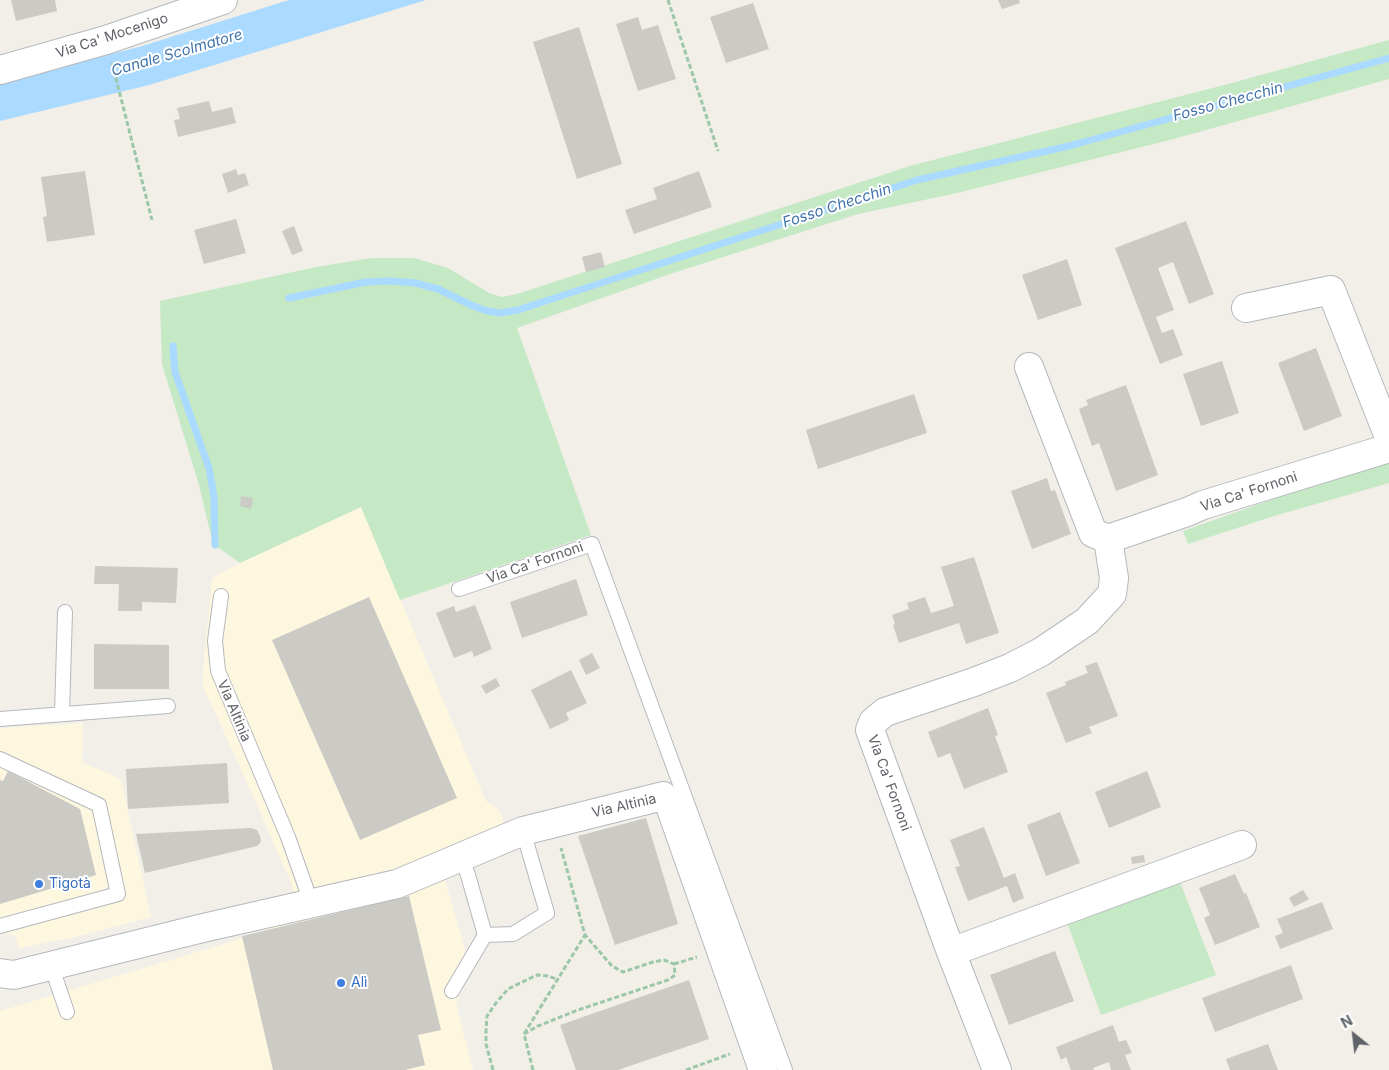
<!DOCTYPE html>
<meta charset="utf-8">
<style>
body{margin:0}
#map{position:relative;width:1389px;height:1070px;overflow:hidden;background:#f1efe8;font-family:Inter,sans-serif}
canvas{display:block}
.north{position:absolute;left:1329px;top:1010px;width:50px;height:50px;-webkit-text-stroke:4px #fff;paint-order:stroke;rotate:331deg;font-size:14px;font-weight:700;line-height:20px;text-align:center;color:#5f6368}
.north::after{content:'';display:block;margin:auto;width:18px;height:22px;background:#5f6368;clip-path:polygon(50% 0,100% 100%,50% 72%,0 100%)}
</style>
<div id="map">
<canvas width="1389" height="1070"></canvas>
<div class="north">N</div>
</div>
<script>
const ctx = document.querySelector('canvas').getContext('2d');
ctx.lineJoin = 'round';
function fill(path, color) {
  ctx.fillStyle = color;
  ctx.fill(path, 'evenodd');
}
function toPath(rows) {
  const path = new Path2D();
  for (const r of rows) {
    path.moveTo(r[0], r[1]);
    for (let i = 2; i < r.length; i += 2) path.lineTo(r[i], r[i + 1]);
  }
  return path;
}
function strokePath(path, color, width, dash) {
  ctx.strokeStyle = color;
  ctx.lineWidth = width;
  ctx.lineCap = dash ? 'butt' : 'round';
  ctx.setLineDash(dash || []);
  ctx.stroke(path);
}
function write(font, color, halo, rows, align = 'center') {
  ctx.font = font + ' Inter,sans-serif';
  ctx.lineWidth = 4;
  ctx.setLineDash([]);
  ctx.textBaseline = 'middle';
  ctx.strokeStyle = halo;
  ctx.fillStyle = color;
  for (const [text, x, y, turn = 0] of rows) {
    ctx.save();
    ctx.translate(x, y);
    ctx.rotate((+turn || 0) * Math.PI / 180);
    ctx.textAlign = isNaN(turn) ? turn : align;
    if (halo) ctx.strokeText(text, 0, 0);
    ctx.fillText(text, 0, 0);
    ctx.restore();
  }
}
const commercial = toPath([
 [361,507,486,801,500,811,512,844,443,873,471,970,456,1004,473,1070,0,1070,0,1011,224,944,305,915,254,798,202,684,212,578,240,563],
 [83,723,82,762,121,779,151,917,75,937,19,948,15,935,0,934,0,728]
]);
const green = toPath([
 [1389,40,1389,79,1170,140,957,193,858,214,670,274,517,328,591,535,400,600,361,507,240,563,213,544,199,485,162,364,160,301,316,267,372,258,414,258,448,268,489,293,502,297,517,294,910,166,1228,84],
 [1389,458,1389,483,1274,516,1188,544,1183,531],
 [1180,882,1216,975,1101,1015,1068,925]
]);
const water = toPath([
 [289,0,426,0,149,85,0,121,0,82,139,47]
]);
const stream = toPath([
 [289,298,366,282,391,281,415,283,438,289,473,306,487,311,500,313,518,310,917,180,1069,146,1389,58],
 [173,346,175,372,209,468,214,497,215,545]
]);
const building = toPath([
 [11,0,55,0,57,11,16,21],
 [998,0,1019,0,1020,3,1002,9],
 [753,3,769,49,726,63,710,17],
 [638,17,642,30,658,25,676,79,638,91,616,24],
 [579,27,622,164,577,179,533,42],
 [209,101,212,112,232,107,236,123,178,137,174,120,180,119,177,108],
 [236,169,238,175,245,173,249,185,228,193,222,174],
 [85,171,95,235,47,242,43,217,47,216,41,177],
 [699,171,712,207,634,234,625,210,657,199,653,188],
 [236,219,246,253,204,264,194,230],
 [1186,221,1214,294,1189,304,1173,262,1158,268,1174,310,1156,317,1162,333,1173,329,1183,355,1160,364,1115,248],
 [294,226,303,251,292,255,282,231],
 [601,252,605,267,586,272,582,257],
 [1067,259,1082,305,1038,320,1022,275],
 [1316,348,1342,416,1304,431,1278,363],
 [1222,361,1239,413,1201,426,1183,374],
 [1126,385,1158,475,1116,491,1099,443,1092,446,1079,409,1088,405,1086,400],
 [914,394,927,433,818,469,806,430],
 [1047,478,1051,491,1055,490,1071,534,1032,549,1011,491],
 [241,496,253,498,251,509,240,506],
 [974,557,999,633,966,644,959,623,899,643,893,625,895,624,892,615,909,609,907,603,925,597,931,613,954,606,941,567],
 [95,566,178,568,176,603,142,602,142,611,118,611,119,584,94,584],
 [576,579,588,615,522,638,510,602],
 [369,597,457,798,360,840,272,640],
 [475,605,492,649,474,657,472,651,454,658,436,613,454,606,456,612],
 [94,644,169,645,169,689,94,689],
 [592,653,600,668,586,675,579,660],
 [1097,662,1118,716,1089,727,1092,733,1066,743,1046,693,1066,685,1065,682,1088,673,1085,666],
 [571,670,587,703,566,713,569,720,550,729,531,690],
 [496,678,500,686,486,694,481,686],
 [988,708,998,735,995,736,1008,772,964,789,950,753,938,758,928,732],
 [227,763,229,803,128,809,126,769],
 [8,771,80,809,96,875,0,904,0,780,3,781],
 [1147,771,1161,807,1109,828,1095,792],
 [1060,812,1080,863,1046,876,1027,825],
 [646,818,678,924,615,945,578,836],
 [984,827,1004,878,1015,873,1024,898,1013,903,1007,886,968,901,955,867,960,866,950,840],
 [251,828,257,830,260,836,261,842,257,846,145,873,136,834],
 [1144,855,1145,862,1132,864,1131,857],
 [1235,874,1244,894,1246,893,1260,927,1215,945,1204,918,1210,915,1199,888],
 [1303,890,1309,899,1294,907,1289,898],
 [409,896,441,1030,418,1035,425,1065,405,1070,273,1070,242,936],
 [1322,902,1333,929,1280,949,1275,936,1283,933,1277,919],
 [1055,951,1074,1001,1009,1025,990,975],
 [1291,965,1303,999,1215,1032,1202,998],
 [689,980,709,1039,618,1070,576,1070,560,1025],
 [1113,1025,1119,1042,1126,1040,1132,1053,1125,1055,1131,1070,1111,1070,1109,1062,1093,1068,1094,1070,1071,1070,1066,1057,1061,1060,1056,1047],
 [1268,1044,1278,1070,1230,1070,1226,1059]
]);
const path = toPath([
 [668,0,718,151],
 [112,63,152,220],
 [674,964,697,957],
 [524,1034,538,1026,578,1010,668,980,675,975,674,964,664,960,653,962,623,972,612,966,585,935],
 [493,1070,486,1044,486,1031,487,1016,496,1003,508,989,537,975,548,976,559,980],
 [533,1070,524,1034,585,935,561,848],
 [686,1070,730,1054]
]);
const lane = toPath([
 [459,589,592,544,785,1070],
 [221,596,215,641,218,671,288,837,306,888,309,905],
 [62,713,65,612],
 [0,719,168,706],
 [0,759,99,805,118,894,0,926],
 [461,857,468,875,485,935,513,934,547,913,523,831],
 [51,965,67,1012],
 [452,991,485,935]
]);
const street = toPath([
 [0,70,106,40,223,0],
 [1246,308,1331,290,1389,437],
 [1029,367,1093,533,1108,539],
 [951,952,1242,845],
 [0,973,14,975,203,928,397,884,523,831,663,796,669,803,763,1070],
 [997,1070,951,952,870,730,873,722,885,712,974,682,1010,668,1041,652,1087,621,1112,594,1114,578,1108,539,1187,512,1203,505,1386,449,1389,444]
]);
const markers = [
 [39,884,5,"#3f7fe0"],
 [341,983,5,"#3f7fe0"]
];
const streetNames = [
 ["Via Ca' Mocenigo",112,36,-18],
 ["Via Ca' Fornoni",1249,492,-18],
 ["Via Ca' Fornoni",535,563,-19],
 ["Via Altinia",234,711,67],
 ["Via Ca' Fornoni",889,783,70],
 ["Via Altinia",624,806,-13]
];
const shopNames = [
 ["Tigotà",49,884],
 ["Alì",351,983]
];
const waterNames = [
 ["Canale Scolmatore",177,53,-16],
 ["Fosso Checchin",1228,102,-15],
 ["Fosso Checchin",837,206,-18]
];
fill(commercial, '#fef7e0');
fill(green, '#c5e8c5');
fill(water, '#aadaff');
strokePath(stream, '#aadaff', 7);
fill(building, '#cccac5');
strokePath(lane, '#b5b8bc', 16);
strokePath(street, '#b5b8bc', 30);
strokePath(path, '#9cc7a9', 3, [5, 2.5]);
strokePath(lane, '#fff', 14);
strokePath(street, '#fff', 28);
for (const [x, y, r, color] of markers) {
  const dot = new Path2D();
  dot.arc(x, y, r, 0, 2 * Math.PI);
  ctx.fillStyle = color;
  ctx.fill(dot);
  strokePath(dot, '#fff', 2);
}
write('14px', '#5f6368', '#fff', streetNames);
write('14px', '#366cbe', '#fff', shopNames, 'left');
write('italic 15px', '#4174aa', '#fff', waterNames);
</script>
